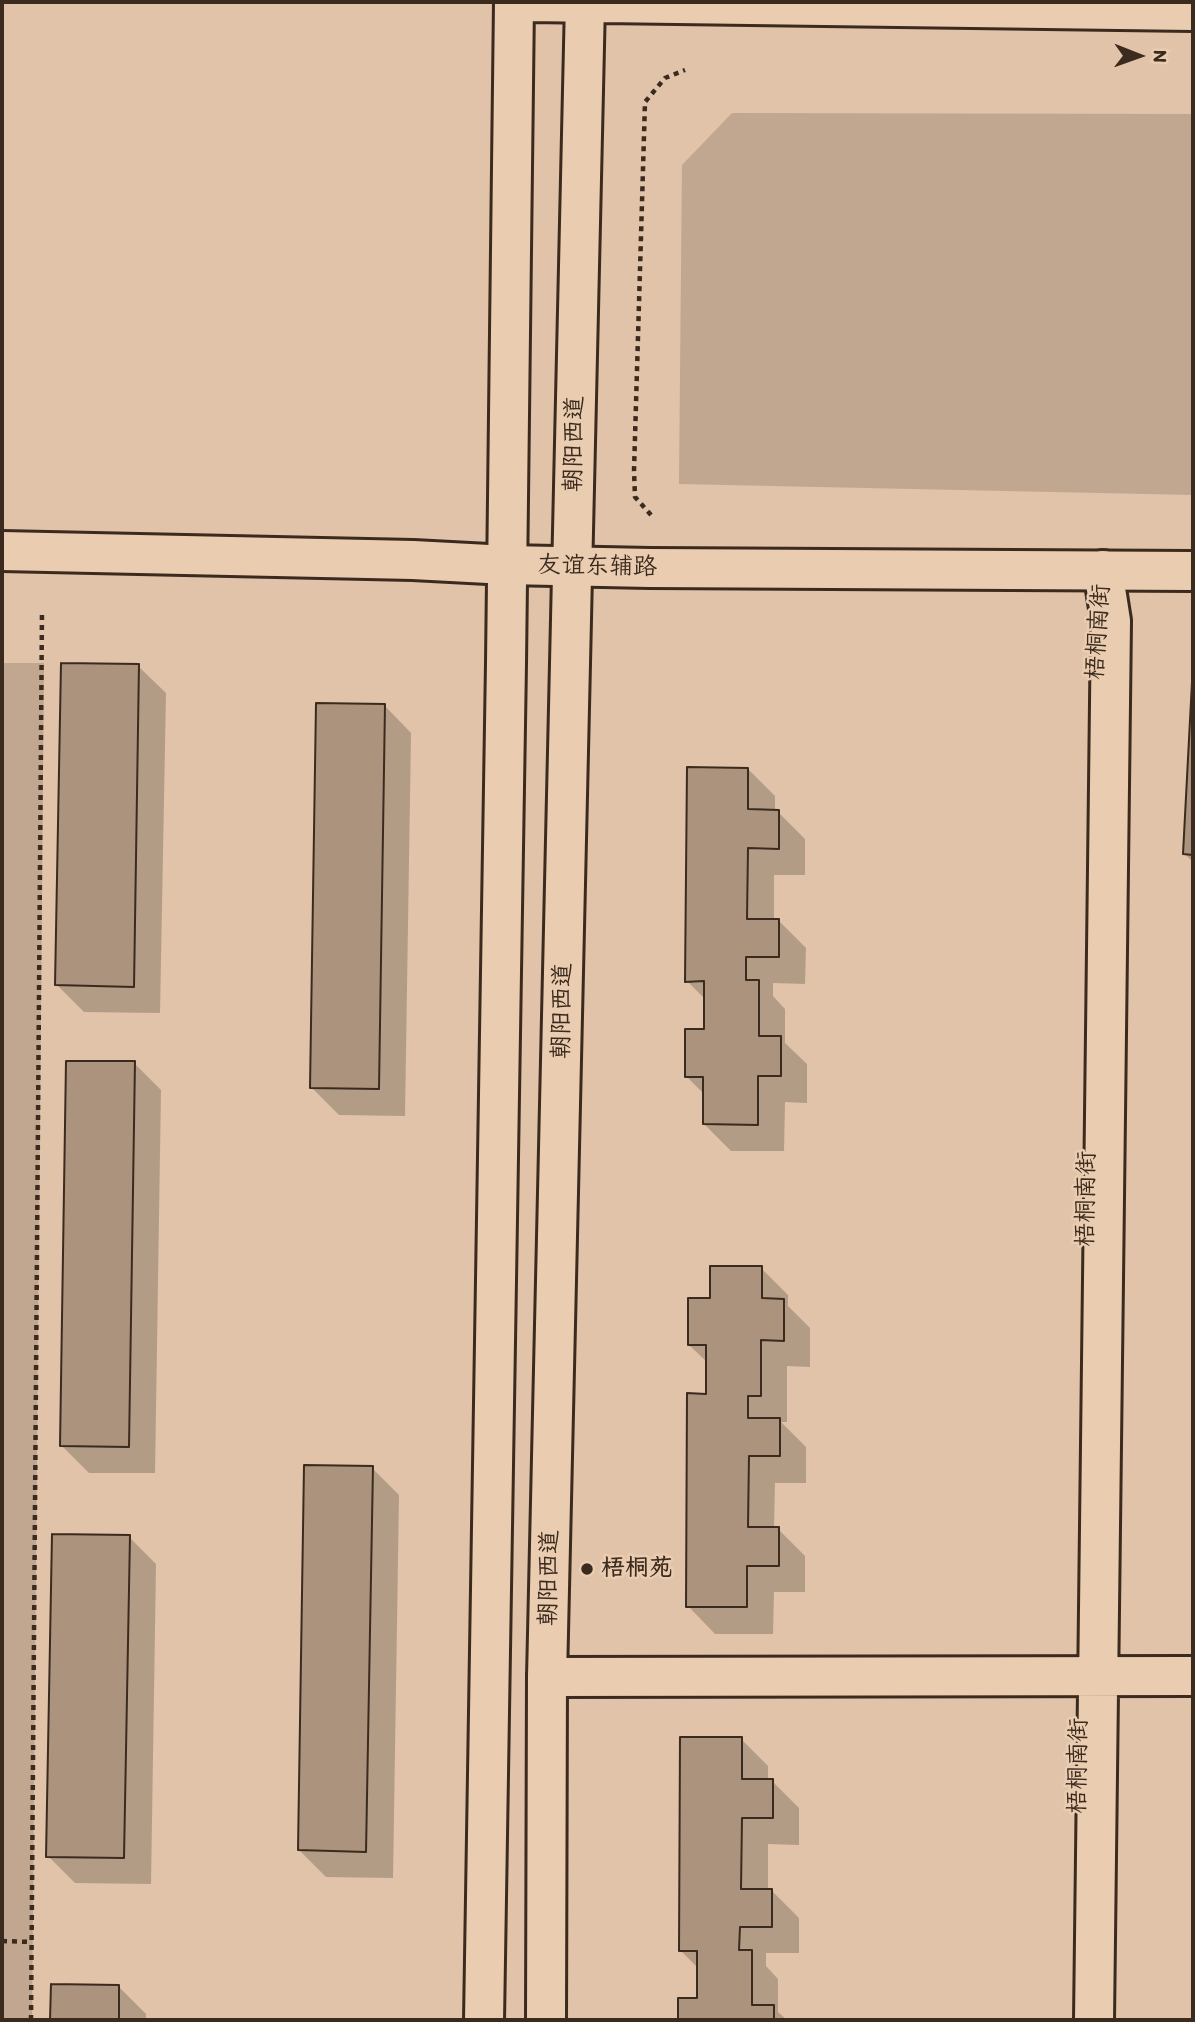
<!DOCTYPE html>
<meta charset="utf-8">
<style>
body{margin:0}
#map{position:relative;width:1195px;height:2022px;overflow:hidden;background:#e0c3a8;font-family:Itim,sans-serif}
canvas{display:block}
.frame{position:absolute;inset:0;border:4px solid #3b2a1e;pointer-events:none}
.north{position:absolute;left:1104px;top:21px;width:70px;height:70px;-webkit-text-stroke:5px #eacdb1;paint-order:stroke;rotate:91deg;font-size:19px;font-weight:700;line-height:28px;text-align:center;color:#3b2a1e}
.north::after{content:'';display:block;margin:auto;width:24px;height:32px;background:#3b2a1e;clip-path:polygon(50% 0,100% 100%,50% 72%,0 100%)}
</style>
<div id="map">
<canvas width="1195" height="2022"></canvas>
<div class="frame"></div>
<div class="north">N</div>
</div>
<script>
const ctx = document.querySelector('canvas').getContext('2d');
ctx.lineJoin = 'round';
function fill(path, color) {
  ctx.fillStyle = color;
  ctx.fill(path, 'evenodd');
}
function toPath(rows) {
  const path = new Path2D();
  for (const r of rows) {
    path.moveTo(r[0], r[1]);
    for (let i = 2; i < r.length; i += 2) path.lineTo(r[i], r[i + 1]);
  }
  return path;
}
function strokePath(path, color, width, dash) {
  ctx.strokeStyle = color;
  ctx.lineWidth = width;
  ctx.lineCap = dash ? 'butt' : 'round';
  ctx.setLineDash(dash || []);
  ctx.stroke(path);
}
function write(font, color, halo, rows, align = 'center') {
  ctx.font = font + ' Itim,"LXGW WenKai TC",sans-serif';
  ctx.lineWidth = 5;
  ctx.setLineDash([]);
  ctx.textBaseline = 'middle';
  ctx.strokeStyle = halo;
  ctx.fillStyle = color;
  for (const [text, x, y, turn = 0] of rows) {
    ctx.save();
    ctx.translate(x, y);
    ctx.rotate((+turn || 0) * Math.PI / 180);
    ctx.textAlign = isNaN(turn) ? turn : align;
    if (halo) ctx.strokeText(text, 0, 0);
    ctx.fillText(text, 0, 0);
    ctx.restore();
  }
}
const green = toPath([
 [732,113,1193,114,1193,495,679,484,682,165],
 [2,663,44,663,32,2020,2,2020]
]);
const shadow = toPath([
 [138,666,166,693,160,1013,84,1012,57,985],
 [1193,687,1193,862,1185,854],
 [384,705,411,733,405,1116,339,1115,312,1088],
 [748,769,775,796,775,811,778,812,805,839,805,875,774,875,774,921,779,921,806,948,805,984,773,983,773,996,785,1009,785,1043,807,1064,807,1103,785,1102,784,1151,731,1151,704,1124,704,1094,686,1076,705,1030,706,1000,687,981],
 [134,1063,161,1090,155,1473,89,1473,62,1446],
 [761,1268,788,1295,788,1306,810,1328,810,1367,787,1366,787,1422,781,1422,806,1447,806,1483,775,1483,774,1529,778,1529,805,1556,805,1592,774,1592,773,1634,715,1634,688,1606,708,1396,708,1363,689,1345,712,1300],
 [372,1468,399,1495,393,1878,326,1877,299,1850],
 [129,1537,156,1564,151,1884,75,1883,48,1856],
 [741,1739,768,1766,768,1781,772,1781,799,1808,799,1845,768,1844,768,1891,772,1891,799,1918,799,1953,766,1953,766,1966,778,1979,778,2012,787,2020,680,2020,680,2000,699,2000,699,1969,680,1950],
 [52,1986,119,1987,146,2014,146,2020,52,2020]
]);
const building = toPath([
 [61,663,139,664,134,987,55,985,61,663],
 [1192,682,1193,682,1193,855,1183,854,1192,682],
 [316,703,385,704,379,1089,310,1088,316,703],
 [687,767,748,768,748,809,779,810,779,849,748,848,747,919,779,919,779,957,746,957,746,980,759,980,759,1036,781,1036,781,1076,758,1076,758,1125,703,1124,703,1077,685,1077,685,1029,704,1029,704,981,685,982,687,767],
 [66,1061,135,1061,129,1447,60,1446,66,1061],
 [710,1266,762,1266,762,1298,784,1299,784,1341,761,1340,761,1396,748,1396,748,1418,780,1418,780,1456,749,1456,748,1527,779,1527,779,1566,747,1566,747,1607,686,1607,687,1393,706,1394,706,1345,688,1345,688,1298,710,1298,710,1266],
 [304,1465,373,1466,366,1852,298,1850,304,1465],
 [52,1534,130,1535,124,1858,46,1857,52,1534],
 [680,1737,742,1737,742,1779,773,1779,773,1818,742,1818,741,1889,772,1889,772,1927,740,1927,739,1950,752,1950,752,2005,774,2005,774,2020,678,2020,678,1998,697,1998,697,1951,679,1951,680,1737],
 [51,1984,119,1985,119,2020,50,2020,51,1984]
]);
const path = toPath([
 [651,515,635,497,634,471,645,102,665,78,685,70],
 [2,1941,32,1942],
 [31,2020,42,610]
]);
const minor = toPath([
 [547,1677,1193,1676],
 [1094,2020,1111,621,1103,570]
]);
const tertiary = toPath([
 [2,551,413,560,507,565,650,568,1193,571]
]);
const primary = toPath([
 [529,2,1193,11],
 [484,2020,506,663,514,2],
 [546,2020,547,1677,585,2]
]);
const markers = [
 [587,1569,7,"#3b2a1e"]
];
const streetNames = [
 ["朝阳西道",575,444,-89],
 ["友谊东辅路",597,567,1],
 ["梧桐南街",1099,632,-86],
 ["朝阳西道",563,1011,-89],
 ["梧桐南街",1087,1199,-89],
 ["朝阳西道",550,1578,-89],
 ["梧桐南街",1079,1766,-89]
];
const poiNames = [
 ["梧桐苑",601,1569]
];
fill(green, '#c1a78f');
fill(shadow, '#0003');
fill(building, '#ac937e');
strokePath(building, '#3b2a1e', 2);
strokePath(minor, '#3b2a1e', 44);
strokePath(tertiary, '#3b2a1e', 44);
strokePath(primary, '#3b2a1e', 44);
strokePath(path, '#3b2a1e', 4.5, [5, 5]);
strokePath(minor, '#eacdb1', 38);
strokePath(tertiary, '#eacdb1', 38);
strokePath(primary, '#eacdb1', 38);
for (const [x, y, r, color] of markers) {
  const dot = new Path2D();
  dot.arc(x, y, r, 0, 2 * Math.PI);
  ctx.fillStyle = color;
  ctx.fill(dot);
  strokePath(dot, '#eacdb1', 2.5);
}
write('24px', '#3b2a1e', '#eacdb1', streetNames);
write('bold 24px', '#3b2a1e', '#eacdb1', poiNames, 'left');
</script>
